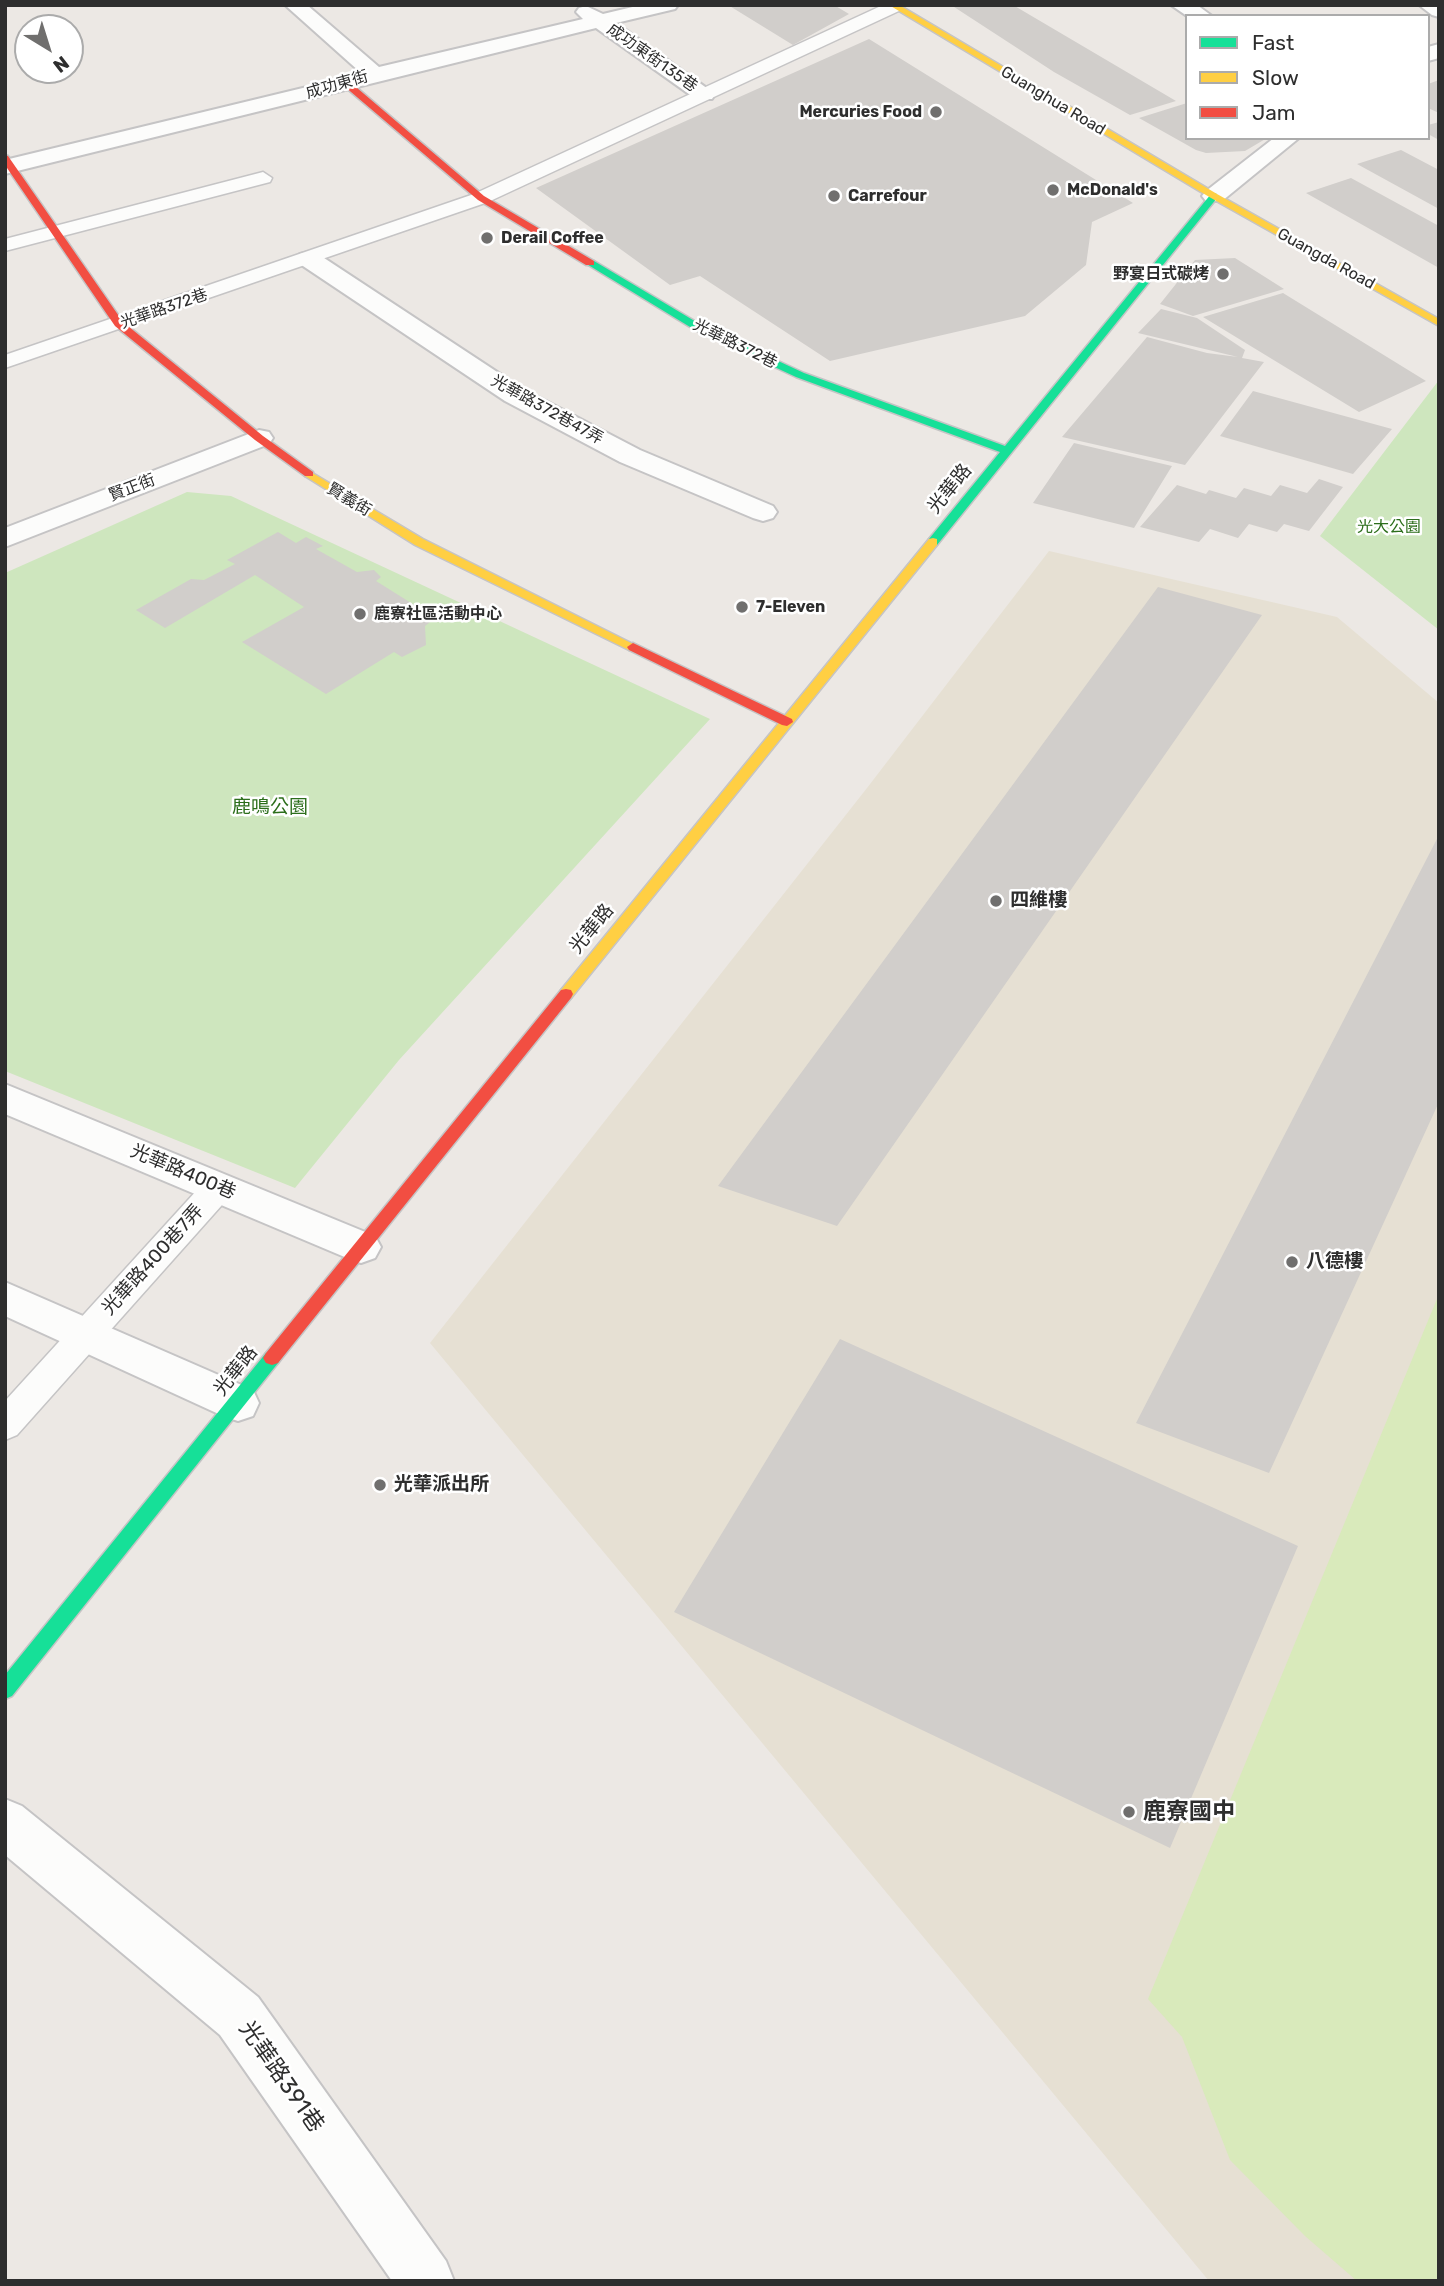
<!DOCTYPE html>
<meta charset="utf-8">
<style>
body{margin:0}
#map{position:relative;width:1444px;height:2286px;overflow:hidden;background:#ece8e4;font-family:Rubik,sans-serif}
canvas{display:block}
.frame{position:absolute;inset:0;border:7px solid #2e2e2e;pointer-events:none}
.legend{position:absolute;left:1185px;top:14px;width:245px;height:126px;box-sizing:border-box;background:#fff;border:2px solid #ababab;margin:0;padding:9px 12px;list-style:none;font-size:21px;color:#2e2e2e}
.legend li{display:flex;align-items:center;gap:14px;height:35px}
.legend b{width:35px;border:2px solid #ababab}
.north{position:absolute;left:14px;top:14px;width:70px;height:70px;box-sizing:border-box;background:#fff;border:2px solid #ababab;border-radius:50%;rotate:142deg;font-size:19px;font-weight:700;line-height:28px;text-align:center;color:#2e2e2e}
.north::after{content:'';display:block;margin:auto;width:24px;height:32px;background:#706f6e;clip-path:polygon(50% 0,100% 100%,50% 72%,0 100%)}
</style>
<div id="map">
<canvas width="1444" height="2286"></canvas>
<div class="frame"></div>
<ul class="legend">
<li><b style="height:9px;background:#16e098"></b>Fast</li>
<li><b style="height:9px;background:#ffcf43"></b>Slow</li>
<li><b style="height:9px;background:#f24e42"></b>Jam</li>
</ul>
<div class="north">N</div>
</div>
<script>
const ctx = document.querySelector('canvas').getContext('2d');
ctx.lineJoin = 'round';
function fill(path, color) {
  ctx.fillStyle = color;
  ctx.fill(path, 'evenodd');
}
function toPath(rows) {
  const path = new Path2D();
  for (const r of rows) {
    path.moveTo(r[0], r[1]);
    for (let i = 2; i < r.length; i += 2) path.lineTo(r[i], r[i + 1]);
  }
  return path;
}
function strokePath(path, color, width, dash) {
  ctx.strokeStyle = color;
  ctx.lineWidth = width;
  ctx.lineCap = dash ? 'butt' : 'round';
  ctx.setLineDash(dash || []);
  ctx.stroke(path);
}
function write(font, color, halo, rows, align = 'center') {
  ctx.font = font + ' Rubik,"Noto Sans TC",sans-serif';
  ctx.lineWidth = 5;
  ctx.setLineDash([]);
  ctx.textBaseline = 'middle';
  ctx.strokeStyle = halo;
  ctx.fillStyle = color;
  for (const [text, x, y, turn = 0] of rows) {
    ctx.save();
    ctx.translate(x, y);
    ctx.rotate((+turn || 0) * Math.PI / 180);
    ctx.textAlign = isNaN(turn) ? turn : align;
    if (halo) ctx.strokeText(text, 0, 0);
    ctx.fillText(text, 0, 0);
    ctx.restore();
  }
}
const education = toPath([
 [1049,551,1337,617,1439,703,1439,2281,1209,2281,430,1343,867,788]
]);
const green = toPath([
 [1439,380,1439,630,1320,536],
 [187,492,231,496,710,719,399,1060,295,1188,5,1071,5,573]
]);
const pitch = toPath([
 [1439,1294,1439,2281,1357,2281,1305,2236,1230,2160,1182,2037,1148,1999]
]);
const building = toPath([
 [728,5,834,5,849,14,793,45],
 [951,5,1013,5,1176,101,1130,115,1054,72],
 [869,39,1133,203,1092,222,1086,265,1025,316,830,361,700,276,670,285,536,188],
 [1439,80,1439,113,1428,108,1428,84],
 [1187,103,1187,138,1267,138,1245,151,1206,153,1196,150,1139,118],
 [1439,122,1439,140,1428,134,1428,125],
 [1401,150,1439,170,1439,209,1357,164],
 [1351,178,1439,226,1439,268,1306,193],
 [1235,258,1284,289,1193,316,1160,304,1195,260],
 [1283,293,1426,381,1359,412,1203,317],
 [1161,309,1197,318,1245,350,1242,358,1264,362,1185,465,1062,437,1147,337,1207,353,1238,357,1138,333],
 [1253,391,1392,429,1353,474,1220,436],
 [1074,443,1172,466,1134,528,1033,503],
 [1319,479,1343,487,1309,531,1284,524,1277,532,1249,524,1238,538,1210,529,1199,542,1140,527,1177,485,1206,494,1209,490,1236,498,1244,488,1271,496,1280,485,1307,493],
 [278,532,296,543,306,537,323,546,316,549,357,572,374,570,381,577,376,581,435,618,425,626,426,645,402,657,394,652,326,694,242,642,304,607,255,575,165,628,136,610,191,579,204,580,235,564,227,560],
 [1158,587,1262,615,837,1226,718,1186],
 [1439,835,1439,1102,1269,1473,1136,1423],
 [840,1339,1298,1546,1170,1848,674,1612]
]);
const lane = toPath([
 [883,5,903,6,901,10,488,202,5,368,5,355,474,194,883,5],
 [263,172,272,178,270,182,5,251,5,239,263,172],
 [219,1175,230,1178,235,1187,230,1196,17,1435,5,1440,5,1401,208,1178,219,1175]
]);
const street = toPath([
 [285,5,307,5,379,67,583,19,576,12,579,8,586,6,603,14,641,5,678,5,675,9,616,23,715,94,712,99,696,99,596,28,5,174,5,160,340,79,360,72,285,5],
 [1171,5,1197,5,1212,16,1187,16,1171,5],
 [1419,5,1439,5,1439,17,1432,15,1419,5],
 [1439,44,1439,58,1428,61,1428,47,1439,44],
 [1274,138,1299,138,1222,201,1206,201,1202,196,1206,191,1274,138],
 [309,252,318,254,523,389,640,450,773,506,777,512,773,518,763,521,753,518,620,462,505,401,300,264,297,259,300,254,309,252],
 [259,430,269,432,273,438,269,444,5,547,5,528,259,430],
 [5,1084,375,1236,381,1247,375,1258,361,1263,347,1258,5,1114,5,1084],
 [5,1282,253,1390,259,1403,253,1416,238,1421,223,1416,5,1316,5,1282],
 [5,1799,22,1806,258,1997,446,2261,454,2281,392,2281,220,2035,5,1855,5,1799]
]);
const fast = toPath([
 [1214,193,1217,194,1217,198,937,545,933,546,929,545,929,539,1000,452,796,377,695,330,585,263,594,261,703,326,804,373,1005,446,1211,194,1214,193],
 [272,1351,278,1353,281,1358,278,1363,12,1696,5,1699,5,1675,266,1353,272,1351]
]);
const slow = toPath([
 [889,5,899,5,1217,194,1439,319,1439,326,1211,198,889,5],
 [309,471,423,539,639,647,633,651,629,650,415,545,305,476,305,472,309,471],
 [933,538,937,539,937,545,571,998,561,998,559,994,561,990,929,539,933,538]
]);
const jam = toPath([
 [344,82,350,82,484,196,594,261,594,265,586,265,478,200,344,86,344,82],
 [5,155,8,156,123,322,263,436,313,472,313,476,305,476,255,440,115,326,5,165,5,155],
 [633,643,792,719,793,722,787,726,782,725,629,650,627,647,633,643],
 [566,989,571,990,573,994,571,998,278,1363,272,1365,266,1363,263,1358,266,1353,561,990,566,989]
]);
const markers = [
 [936,112,7,"#706f6e"],
 [1053,190,7,"#706f6e"],
 [834,196,7,"#706f6e"],
 [487,238,7,"#706f6e"],
 [1223,274,7,"#706f6e"],
 [742,607,7,"#706f6e"],
 [360,614,7,"#706f6e"],
 [996,901,7,"#706f6e"],
 [1292,1262,7,"#706f6e"],
 [380,1485,7,"#706f6e"],
 [1129,1812,7,"#706f6e"]
];
const farStreetnames = [
 ["成功東街135巷",652,58,35],
 ["成功東街",337,85,-16],
 ["Guanghua Road",1053,101,31],
 ["Guangda Road",1326,259,29],
 ["光華路372巷",164,309,-19],
 ["光華路372巷",735,344,26],
 ["光華路372巷47弄",547,410,29],
 ["賢正街",132,488,-21],
 ["賢義街",349,500,31]
];
const farPoinames = [
 ["Mercuries Food",922,112,"right"],
 ["McDonald's",1067,190],
 ["Carrefour",848,196],
 ["Derail Coffee",501,238],
 ["野宴日式碳烤",1209,274,"right"],
 ["7-Eleven",756,607],
 ["鹿寮社區活動中心",374,614]
];
const farParknames = [
 ["光大公園",1389,527]
];
const streetNames = [
 ["光華路",950,489,-51],
 ["光華路",592,929,-51],
 ["光華路400巷",183,1172,23],
 ["光華路400巷7弄",153,1260,-48],
 ["光華路",236,1371,-52]
];
const parkNames = [
 ["鹿鳴公園",270,808]
];
const poiNames = [
 ["四維樓",1010,901],
 ["八德樓",1306,1262],
 ["光華派出所",394,1485]
];
const nearPoinames = [
 ["鹿寮國中",1143,1812]
];
const nearStreetnames = [
 ["光華路391巷",281,2077,55]
];
fill(education, '#e6e0d3');
fill(green, '#cee6be');
fill(pitch, '#d9eabb');
fill(building, '#d1cecb');
strokePath(lane, '#c5c4c5', 3);
strokePath(street, '#c5c4c5', 4);
strokePath(fast, '#c5c4c5', 3);
strokePath(slow, '#c5c4c5', 3);
strokePath(jam, '#c5c4c5', 3);
fill(lane, '#fcfcfb');
fill(street, '#fcfcfb');
fill(fast, '#16e098');
fill(slow, '#ffcf43');
fill(jam, '#f24e42');
for (const [x, y, r, color] of markers) {
  const dot = new Path2D();
  dot.arc(x, y, r, 0, 2 * Math.PI);
  ctx.fillStyle = color;
  ctx.fill(dot);
  strokePath(dot, '#fff', 2.5);
}
write('16px', '#2e2e2e', '#fff', farStreetnames);
write('bold 16px', '#2e2e2e', '#fff', farPoinames, 'left');
write('16px', '#2c6e1b', '#fff', farParknames);
write('19px', '#2e2e2e', '#fff', streetNames);
write('19px', '#2c6e1b', '#fff', parkNames);
write('bold 19px', '#2e2e2e', '#fff', poiNames, 'left');
write('bold 23px', '#2e2e2e', '#fff', nearPoinames, 'left');
write('23px', '#2e2e2e', '#fff', nearStreetnames);
</script>
